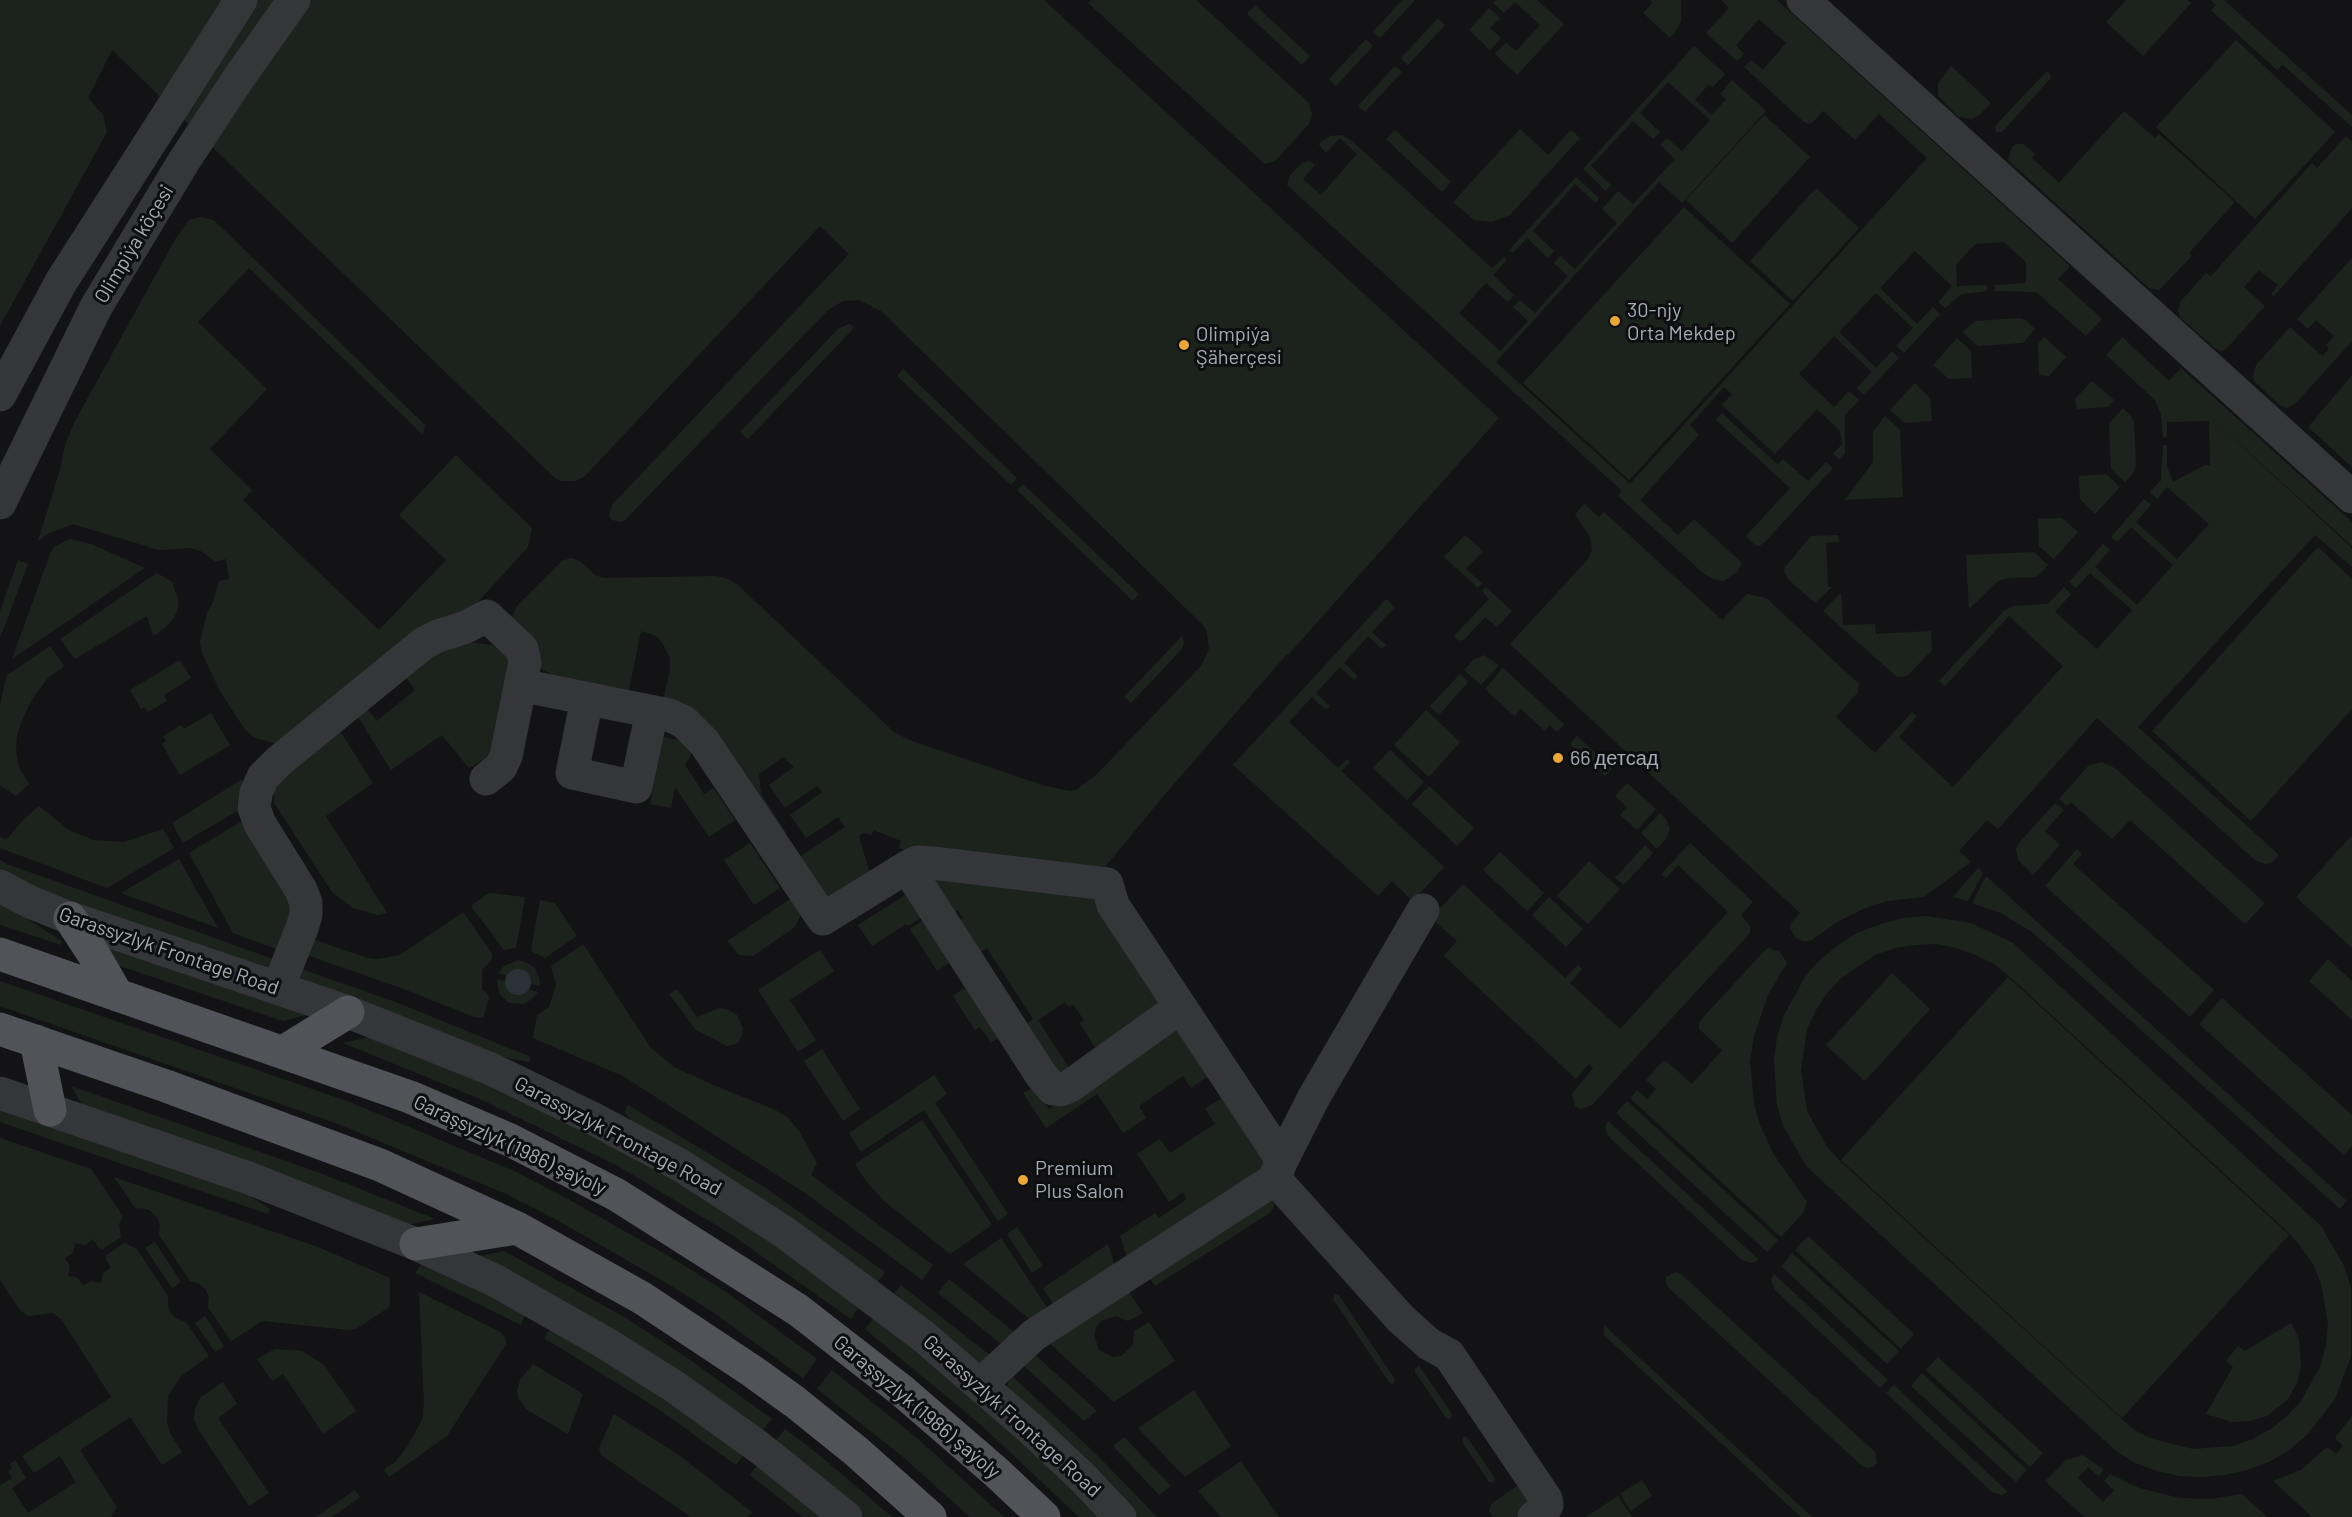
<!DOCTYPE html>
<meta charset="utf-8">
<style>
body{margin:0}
canvas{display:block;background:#131315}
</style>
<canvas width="2352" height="1517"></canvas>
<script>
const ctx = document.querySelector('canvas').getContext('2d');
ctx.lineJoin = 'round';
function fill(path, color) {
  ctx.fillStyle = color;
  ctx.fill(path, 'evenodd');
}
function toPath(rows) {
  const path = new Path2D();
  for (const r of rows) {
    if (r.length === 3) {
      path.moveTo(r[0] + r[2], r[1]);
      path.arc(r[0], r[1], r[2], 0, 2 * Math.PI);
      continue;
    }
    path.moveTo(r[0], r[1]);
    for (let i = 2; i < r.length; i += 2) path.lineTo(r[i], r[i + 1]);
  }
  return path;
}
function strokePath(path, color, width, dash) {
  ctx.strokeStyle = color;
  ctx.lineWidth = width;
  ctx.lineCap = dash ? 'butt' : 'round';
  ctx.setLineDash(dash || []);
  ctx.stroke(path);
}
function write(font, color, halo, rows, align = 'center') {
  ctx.font = font + ' Barlow,sans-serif';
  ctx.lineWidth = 6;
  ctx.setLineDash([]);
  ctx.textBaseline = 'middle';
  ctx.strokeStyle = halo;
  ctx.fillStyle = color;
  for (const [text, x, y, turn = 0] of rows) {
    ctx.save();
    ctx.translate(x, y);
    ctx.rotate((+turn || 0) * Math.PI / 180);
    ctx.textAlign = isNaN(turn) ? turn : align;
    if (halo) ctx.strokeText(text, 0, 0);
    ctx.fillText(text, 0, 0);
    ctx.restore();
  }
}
const green = toPath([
 [0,0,1044,0,1499,418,1288,655,1287,654,1166,793,1105,867,905,850,899,848,901,841,874,830,871,835,863,833,859,836,871,878,845,896,824,898,792,862,845,827,838,817,806,838,790,815,822,792,817,786,785,808,769,785,794,767,783,757,759,774,761,794,786,833,777,839,663,700,670,670,670,658,663,644,657,636,641,631,629,690,553,675,541,669,512,621,512,616,517,606,562,561,571,558,580,561,595,575,603,578,716,576,728,579,739,586,894,732,909,740,1045,786,1070,791,1076,790,1096,775,1201,666,1209,649,1207,632,1204,626,881,311,859,300,843,301,828,310,626,519,622,522,612,520,609,515,612,505,849,254,820,226,585,476,576,481,562,481,556,479,112,50,88,98,103,115,107,132,0,326],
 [1091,0,1196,0,1309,103,1312,114,1309,124,1275,161,1265,164,1088,3],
 [1402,0,1415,0,1380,38,1373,32],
 [1496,0,1537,0,1564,24,1517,75,1495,54,1506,42,1516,51,1540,25,1515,2,1504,13,1493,3],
 [1650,0,1681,0,1681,21,1678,28,1670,38,1643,13,1652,3],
 [1721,0,1777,0,2070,266,2058,279,2102,319,2086,336,2036,292,1995,291,1995,285,2026,283,2026,262,2003,242,1975,244,1956,265,1957,286,1987,285,1987,291,1962,294,1945,308,1938,302,1952,286,1915,251,1880,288,1917,324,1933,307,1940,314,1904,353,1896,346,1913,328,1876,293,1839,332,1876,368,1892,351,1899,358,1864,395,1857,388,1872,372,1834,336,1799,374,1834,407,1849,391,1859,400,1845,415,1845,453,1840,460,1833,454,1842,444,1840,431,1817,409,1775,454,1722,405,1732,394,1724,387,1690,425,1699,435,1640,500,1678,535,1694,519,1742,563,1737,572,1723,581,1713,579,1703,573,1618,496,1622,491,1287,185,1290,175,1302,163,1310,161,1315,165,1303,179,1321,195,1357,154,1340,138,1326,153,1319,145,1321,142,1330,136,1342,135,1352,141,1492,268,1504,257,1507,260,1493,275,1514,295,1508,302,1486,283,1459,313,1500,351,1528,321,1513,307,1520,300,1535,313,1568,276,1554,263,1560,256,1575,269,1617,223,1602,209,1618,191,1633,204,1675,159,1660,145,1667,138,1682,151,1710,120,1668,82,1640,113,1660,132,1653,139,1633,121,1591,166,1611,185,1606,191,1583,169,1694,46,1725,74,1713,87,1709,84,1695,100,1712,115,1726,99,1720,94,1732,80,1766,111,1682,203,1659,182,1496,362,1630,484,1927,158,1879,114,1855,140,1823,111,1813,122,1809,124,1804,122,1744,67,1751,60,1763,70,1786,43,1759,19,1736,45,1744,54,1737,61,1706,33,1729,8],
 [2126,0,2187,0,2191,3,2143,56,2106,22],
 [2211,0,2224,0,2352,115,2352,127,2283,65,2277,70,2211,10,2216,5],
 [1255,5,1310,56,1302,65,1247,14],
 [1489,8,1500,18,1490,28,1501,38,1490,50,1469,30],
 [1438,18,1445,25,1408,65,1401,58],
 [1366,39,1373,46,1336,86,1329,79],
 [2236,40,2335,132,2255,219,2156,127],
 [1395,66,1402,72,1365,112,1358,106],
 [1951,66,1991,103,1978,116,1972,119,1959,117,1938,96,1938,83],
 [2047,71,2051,75,2050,79,2002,132,1996,132,1995,126],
 [2124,111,2155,138,2159,134,2235,202,2189,253,2192,256,2159,290,2149,288,2008,160,2012,147,2016,144,2023,144,2035,154,2032,158,2059,183],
 [1764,115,1810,157,1732,243,1686,200],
 [1520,129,1548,155,1571,130,1580,138,1510,215,1492,222,1474,220,1453,202],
 [1395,130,1451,182,1442,192,1386,139],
 [2346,136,2352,141,2352,208,2274,296,2271,294,2278,285,2259,270,2244,287,2265,306,2226,349,2221,351,2216,349,2180,317,2178,310,2181,301,2206,273,2211,276,2312,163,2317,168],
 [1576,177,1599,198,1596,203,1575,184,1533,231,1554,251,1548,258,1527,238,1513,253,1509,250],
 [1816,188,1859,228,1793,301,1750,261],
 [1684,207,1790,304,1629,480,1523,383],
 [201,217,213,220,219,225,425,425,423,435,249,268,198,322,267,389,210,449,252,490,243,500,379,630,446,560,399,515,456,455,532,528,528,547,475,605,277,744,255,738,246,731,221,693,202,653,200,642,207,613,213,602,219,581,229,579,226,559,216,562,201,551,190,548,159,550,73,524,49,533,38,541,61,466,65,445,74,423,176,238,189,220],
 [2352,258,2352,341,2297,402,2287,408,2281,406,2255,382,2253,377,2256,365,2290,327,2322,356,2329,349,2326,345,2334,336,2316,320,2308,329,2297,319],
 [2019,318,2026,320,2035,329,2023,343,1978,346,1962,332,1976,321],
 [849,324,853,326,852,330,748,439,740,432,838,329],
 [2044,337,2066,357,2049,376,2039,375,2038,344],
 [2122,337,2169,381,2181,368,2352,522,2352,546,2199,407,2352,548,2352,567,2315,535,2138,727,2279,855,2271,863,2264,864,2255,860,2097,718,1998,829,1987,820,1959,851,1971,862,1924,897,1887,901,1863,909,1839,921,1810,941,1803,941,1796,938,1790,928,1791,923,1800,913,1510,644,1589,558,1592,550,1590,537,1575,514,1584,504,1599,517,1604,512,1722,620,1747,594,1766,598,1859,684,1858,692,1836,717,1875,753,1912,712,1917,716,1899,737,1953,787,2063,666,2009,616,1945,686,1939,681,2004,611,2013,606,2048,604,2064,587,2071,594,2055,612,2097,649,2132,610,2090,573,2076,588,2069,582,2103,544,2110,550,2095,567,2137,605,2173,565,2131,527,2117,542,2111,537,2144,499,2151,505,2136,522,2177,559,2209,524,2167,487,2157,499,2150,492,2161,480,2163,445,2167,445,2167,466,2173,482,2205,465,2210,465,2209,421,2167,422,2167,438,2163,437,2161,415,2155,400,2106,355],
 [1957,338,1971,351,1972,378,1949,379,1933,365],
 [903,369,1017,478,1011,485,897,376],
 [2352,375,2352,467,2309,428,2309,426],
 [2092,381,2114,400,2108,407,2077,409,2075,399],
 [1915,383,1930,398,1932,421,1905,423,1890,410],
 [2123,408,2131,416,2134,422,2136,466,2133,473,2125,482,2111,469,2109,424],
 [1722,413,1778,465,1783,459,1808,481,1826,462,1833,468,1764,543,1759,546,1755,545,1746,536,1790,488,1716,420],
 [1885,416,1900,430,1903,497,1845,500,1873,462,1873,432],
 [2106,474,2120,487,2095,514,2080,499,2079,476],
 [1023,484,1139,594,1133,601,1017,490],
 [2062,518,2078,532,2054,559,2039,546,2038,519],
 [1465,535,1483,551,1466,569,1482,583,1478,588,1444,557],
 [1838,535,1839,542,1826,543,1828,587,1832,587,1815,603,1788,579,1784,571,1785,567,1811,536],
 [70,539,91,544,145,568,12,659,50,554,55,546],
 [2318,547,2352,579,2352,709,2251,821,2152,731],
 [2034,552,2048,565,2037,577,2008,578,1998,581,1969,609,1966,555],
 [18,560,28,564,0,638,0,611],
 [157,573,172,582,178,598,178,608,174,618,165,628,153,636,147,616,75,659,60,639],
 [1486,587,1512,611,1497,627,1485,617,1465,639,1459,641,1454,636,1489,599,1482,591],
 [1841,593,1843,625,1875,624,1876,634,1931,631,1932,650,1907,676,1897,677,1823,611],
 [1386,599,1395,607,1372,632,1386,645,1382,649,1368,636,1344,663,1358,676,1354,680,1340,667,1316,693,1330,706,1326,710,1312,697,1289,722,1338,768,1347,759,1350,762,1341,771,1444,867,1413,901,1392,881,1378,896,1233,765],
 [1182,636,1184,643,1181,650,1131,703,1124,697],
 [460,641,492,645,501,649,513,660,492,754,469,768,442,735,391,770,356,714,365,706,377,721,415,690,404,675,447,642],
 [50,646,64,666,47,679,31,701,23,718,17,735,16,751,19,767,29,784,16,796,0,785,0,706,5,682,7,675],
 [1484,655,1499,665,1481,685,1464,670,1473,660],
 [180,660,191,678,164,695,167,701,148,712,145,707,141,709,130,690],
 [1503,668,1564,724,1557,732,1550,725,1545,731,1521,709,1514,716,1485,689],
 [1460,674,1468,682,1439,715,1430,706],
 [1426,710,1460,742,1429,777,1394,745],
 [211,713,230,745,180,775,162,744,166,741,163,736,181,725,184,729],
 [338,728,373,783,326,816,387,913,378,915,353,908,332,892,274,803,274,790,281,780],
 [1577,736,1612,768,1605,776,1570,744],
 [663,737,684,741,692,753,685,765,704,794,713,788,735,820,709,837,675,787,671,808,650,804],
 [1390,750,1424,782,1407,800,1373,768],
 [2102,762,2115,768,2265,903,2245,924,2130,820,2112,839,2071,802,2067,806,2059,799,2089,765],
 [241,780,245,782,237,804,237,811,183,843,172,823],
 [1627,783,1656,809,1637,830,1620,815,1627,807,1615,796],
 [1429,786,1474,828,1457,846,1412,804],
 [2055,803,2064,810,2045,831,2060,845,2033,875,2018,860,2016,849,2018,844],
 [39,806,69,830,93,840,124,842,163,829,174,848,107,888,0,848,0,837,4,839,8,838,23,820],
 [1660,813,1666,819,1670,829,1666,839,1657,849,1641,833],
 [242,821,285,890,292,912,279,950,233,933,189,853],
 [2352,835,2352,948,2296,897],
 [750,843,780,888,754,905,724,860],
 [1690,843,1753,902,1741,915,1750,926,1750,933,1592,1105,1581,1109,1575,1106,1572,1094,1593,1068,1589,1064,1576,1079,1444,956,1457,941,1431,918,1463,884,1565,978,1578,965,1582,969,1570,983,1620,1029,1728,912,1678,865,1666,878,1661,874],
 [1645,845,1653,853,1624,885,1615,878],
 [2077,849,2082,854,2073,864,2214,990,2190,1017,2045,886],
 [1500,852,1544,893,1527,911,1483,870],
 [179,859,218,928,121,893],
 [0,860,7,864,276,960,266,969,259,971,0,874],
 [1589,861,1620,889,1588,924,1557,896],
 [1978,868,1983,873,1968,901,1953,897],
 [932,875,1085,889,1099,904,1164,1003,1101,1056,1079,1023,1084,1020,1073,1004,1069,1007,1065,1002,1038,1020,1074,1076,1067,1081,1021,1028,1033,1019,987,948,976,955,955,923,963,918,958,910,951,915],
 [1986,876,2347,1201,2340,1209,2032,932,2001,913,1972,903],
 [489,893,525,897,516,948,504,950,471,906],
 [905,895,920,918,908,926,906,924,872,946,858,925],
 [793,897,801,914,795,927,753,956,739,955,727,941],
 [1549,897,1583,929,1566,947,1532,915],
 [540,900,555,903,577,936,545,958,531,951],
 [0,901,60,940,62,942,61,945,0,925],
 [463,912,492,954,492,959,482,970,482,990,486,992,489,997,483,1018,474,1017,401,988,304,954,309,938,368,958,378,959,400,955],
 [1926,916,1971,923,2013,943,2321,1226,2344,1266,2351,1288,2351,1357,2335,1399,2307,1435,2289,1450,2269,1462,2247,1470,2225,1475,2202,1477,2179,1476,2157,1471,2135,1463,2116,1451,1807,1167,1784,1128,1777,1106,1774,1060,1777,1037,1784,1015,1806,975,1822,958,1840,944,1859,932,1881,924,1903,918],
 [1936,944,1956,948,1976,955,1994,964,2010,977,2288,1232,2301,1247,2313,1264,2321,1283,2328,1324,2326,1345,2321,1365,2301,1401,2287,1416,2271,1429,2253,1439,2233,1446,2193,1449,2153,1439,2134,1430,1841,1162,1827,1147,1807,1111,1801,1070,1807,1029,1816,1010,1827,993,1841,978,1875,955,1895,948,1915,945],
 [922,921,949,963,937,971,910,929],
 [106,942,314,1013,283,1021,117,965],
 [583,944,651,1048,674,1067,713,1085,773,1109,787,1117,799,1131,817,1163,811,1175,933,1265,922,1280,808,1195,623,1076,533,1038,537,1015,549,1007,556,985,551,966],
 [1767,948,1780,952,1787,963,1768,995,1754,1036,1750,1062,1754,1104,1760,1125,1774,1155,1807,1202,1803,1213,1781,1237,1630,1098,1637,1090,1647,1099,1656,1089,1646,1080,1662,1062,1666,1061,1692,1084,1722,1050,1699,1029,1699,1022],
 [820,950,834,971,790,1000,816,1040,798,1052,758,990],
 [2328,959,2352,981,2352,1020,2309,981],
 [518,960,527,963,535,968,539,977,540,986,531,984,530,979,524,971,513,971,507,976,498,973,504,966],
 [298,968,393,1001,531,1057,529,1062,502,1057,294,980],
 [1892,973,1930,1009,1865,1081,1826,1045],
 [2008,977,2289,1235,2122,1418,1841,1160],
 [497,979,505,981,507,989,516,995,519,995,528,989,538,992,532,999,523,1004,509,1003,499,993],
 [0,981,347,1101,514,1171,568,1199,677,1261,726,1292,817,1359,803,1378,713,1312,665,1282,557,1220,504,1193,338,1124,0,1006],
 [677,989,697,1017,719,1008,726,1009,737,1015,743,1028,742,1036,738,1043,727,1046,696,1030,669,994],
 [963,989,966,989,1001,1036,991,1043,980,1027,975,1030,953,996],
 [2222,998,2352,1115,2352,1146,2344,1155,2199,1024],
 [1174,1024,1211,1074,1191,1088,1183,1076,1139,1106,1146,1118,1123,1133,1097,1094,1046,1128,1023,1093,1034,1087,1049,1109],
 [369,1037,436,1061,627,1151,738,1218,861,1304,851,1319,729,1233,618,1166,478,1098,343,1043],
 [822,1049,860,1109,843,1121,804,1061],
 [934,1075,947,1094,935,1103,1008,1214,998,1221,924,1110,861,1152,849,1133],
 [71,1086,320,1173,435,1219,404,1226,86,1111],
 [1224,1096,1269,1164,1127,1258,1120,1236,1155,1213,1159,1218,1187,1199,1183,1192,1169,1202,1137,1154,1160,1139,1170,1153,1215,1124,1205,1109],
 [1627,1101,1778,1240,1767,1252,1616,1113],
 [628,1105,761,1185,885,1272,876,1284,637,1127,624,1112],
 [0,1107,242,1191,270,1209,268,1214,0,1122],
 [922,1120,992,1225,950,1254,884,1201,866,1181,855,1164],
 [1608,1121,1759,1260,1752,1263,1742,1260,1608,1136,1605,1127],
 [0,1138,91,1169,123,1216,119,1224,121,1237,103,1249,99,1248,93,1239,85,1245,75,1243,73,1253,65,1258,70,1266,68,1276,78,1278,83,1286,91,1281,101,1283,103,1273,111,1268,106,1259,107,1255,124,1243,137,1249,168,1296,168,1306,171,1313,177,1319,186,1322,209,1356,180,1377,168,1397,167,1423,171,1435,182,1452,162,1465,130,1417,80,1450,117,1507,111,1517,0,1517,0,1486,12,1478,8,1471,12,1468,10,1464,15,1460,26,1478,12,1488,28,1513,76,1482,60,1456,34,1473,22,1456,111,1397,62,1320,53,1313,28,1316,20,1310,0,1280],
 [114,1177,318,1247,390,1278,390,1304,388,1308,356,1329,349,1330,262,1321,231,1341,208,1307,209,1297,206,1290,200,1284,190,1281,159,1235,160,1224,157,1217,148,1209,135,1208],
 [1272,1198,1274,1206,1270,1213,1155,1286,1149,1277],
 [1017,1227,1043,1266,1032,1273,1007,1234],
 [1808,1236,1914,1334,1901,1349,1795,1250],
 [1001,1238,1049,1311,1031,1319,1028,1318,963,1264],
 [155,1242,181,1282,172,1288,145,1248],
 [1108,1244,1115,1266,1055,1307,1043,1288],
 [504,1251,626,1318,689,1359,772,1419,760,1433,476,1257],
 [1792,1253,1899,1351,1887,1364,1781,1266],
 [428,1262,525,1315,521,1325,415,1273,421,1264],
 [1676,1272,1681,1274,1875,1452,1877,1463,1873,1467,1868,1468,1862,1466,1668,1287,1666,1283,1666,1277],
 [1774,1274,1888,1380,1880,1388,1775,1290,1771,1280],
 [949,1279,1018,1335,1006,1348,938,1293],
 [901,1285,996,1360,982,1365,892,1297],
 [1127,1289,1143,1313,1128,1321,1116,1316,1101,1321,1096,1327,1094,1335,1099,1350,1113,1357,1121,1356,1133,1345,1134,1331,1149,1322,1175,1361,1114,1402,1048,1342],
 [419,1292,500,1332,505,1337,506,1344,447,1436,389,1477,384,1470,396,1461,407,1447,423,1418,424,1401],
 [1335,1294,1339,1295,1394,1378,1395,1382,1392,1384,1389,1382,1333,1299],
 [876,1315,957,1381,1103,1517,1079,1517,981,1425,865,1329],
 [205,1316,224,1346,215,1352,195,1323],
 [2291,1323,2299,1339,2301,1366,2297,1383,2288,1399,2267,1416,2250,1421,2232,1422,2206,1414,2233,1367,2226,1361,2238,1346,2245,1351],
 [1604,1325,1812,1517,1801,1517,1604,1335],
 [551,1329,557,1329,745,1453,736,1465,657,1408,544,1338],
 [275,1349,302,1351,324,1365,356,1411,323,1434,283,1374,272,1381,257,1359],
 [1033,1353,1063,1380,1097,1411,1084,1421,1022,1364],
 [1938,1357,2043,1453,2030,1467,1926,1370],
 [533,1364,583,1394,568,1434,526,1409,519,1399,517,1391,520,1380],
 [1419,1366,1452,1414,1451,1419,1446,1418,1415,1372,1415,1369],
 [832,1370,917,1438,1004,1517,970,1517,902,1456,817,1389],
 [1922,1373,2027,1470,2016,1482,1911,1386],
 [1012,1376,1097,1455,1157,1517,1135,1517,1006,1387],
 [223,1382,237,1404,218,1418,269,1493,249,1506,199,1431,194,1420,195,1409,200,1398],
 [1894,1385,2008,1492,2002,1495,1992,1492,1886,1393],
 [1194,1390,1231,1446,1185,1477,1138,1428],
 [614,1414,680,1456,752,1512,748,1517,691,1517,601,1455,599,1448],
 [2352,1416,2352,1517,2312,1517,2273,1481,2301,1470,2327,1447,2336,1454,2343,1446,2335,1438],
 [785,1429,818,1454,892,1517,864,1517,774,1443],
 [1466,1436,1495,1478,1494,1483,1489,1482,1462,1442,1463,1437],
 [1124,1437,1171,1486,1159,1495,1113,1446],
 [2083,1455,2104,1470,2098,1476,2088,1467,2078,1478,2103,1502,2114,1490,2104,1481,2110,1474,2139,1488,2179,1498,2211,1499,2242,1494,2267,1517,2084,1517,2045,1481,2066,1460],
 [1241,1461,1279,1517,1221,1517,1198,1491],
 [759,1463,826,1517,803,1517,750,1475],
 [1642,1480,1652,1496,1631,1511,1620,1494],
 [1517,1486,1532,1506,1516,1517,1493,1517,1489,1511,1491,1504],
 [355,1490,360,1497,332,1517,316,1517],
 [1618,1496,1632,1517,1586,1517]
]);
const water = toPath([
 [518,982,13]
]);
const minor = toPath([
 [1803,0,2352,497],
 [0,395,61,282,241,0],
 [0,503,96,307,184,161,238,79,294,0],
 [520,685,669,715,684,722,704,742,823,919,907,867,1041,1075,1053,1089,1061,1090,1070,1086,1179,1008],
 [587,699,572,773,636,787,652,712],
 [907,867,917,862,933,863,1107,884,1113,905,1282,1160],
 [0,886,30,902,70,918,348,1012,491,1069,594,1119,680,1165,784,1232,923,1336,1031,1429,1083,1478,1120,1517],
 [278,988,302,928,306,915,306,903,301,890,260,824,254,808,256,793,263,777,279,761,424,643,438,636,466,627,487,616,522,649,525,662,506,756,501,767,486,779],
 [0,1093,246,1177,416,1244,496,1281,607,1344,675,1387,760,1448,846,1517],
 [1275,1177,1282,1160,1314,1097,1423,910],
 [981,1384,1034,1335,1275,1179,1401,1319,1429,1344,1449,1355,1546,1499,1547,1505,1544,1510,1534,1517]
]);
const major = toPath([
 [70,918,94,955,117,995],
 [0,954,410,1097,510,1140,617,1195,798,1310,901,1390,996,1472,1044,1517],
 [0,1029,166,1086,380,1165,517,1228,642,1298,752,1371,795,1402,857,1452,930,1517],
 [36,1041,50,1110],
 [283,1052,348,1012],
 [416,1244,517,1228]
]);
const markers = [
 [1615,321,6,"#eba735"],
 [1184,345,6,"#eba735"],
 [1558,758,6,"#eba735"],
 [1023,1180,6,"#eba735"]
];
const streetNames = [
 ["Olimpiýa köçesi",134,244,-59],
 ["Garassyzlyk Frontage Road",169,951,19],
 ["Garassyzlyk Frontage Road",618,1136,28],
 ["Garaşsyzlyk (1986) şaýoly",510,1145,25],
 ["Garaşsyzlyk (1986) şaýoly",917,1407,40],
 ["Garassyzlyk Frontage Road",1012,1416,42]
];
const poiNames = [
 ["30-njy",1627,310],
 ["Orta Mekdep",1627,333],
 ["Olimpiýa",1196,334],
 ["Şäherçesi",1196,357],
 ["66 детсад",1570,758],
 ["Premium",1035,1168],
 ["Plus Salon",1035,1191]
];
fill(green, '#1c231c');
fill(water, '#2a3238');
strokePath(minor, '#34363a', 33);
strokePath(major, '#515359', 33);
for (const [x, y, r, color] of markers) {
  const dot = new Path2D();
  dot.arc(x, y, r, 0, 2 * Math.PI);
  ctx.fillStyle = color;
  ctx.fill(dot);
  strokePath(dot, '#0e0e10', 2);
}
write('20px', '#a5abb5', '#0e0e10', streetNames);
write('20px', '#a5abb5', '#0e0e10', poiNames, 'left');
</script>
